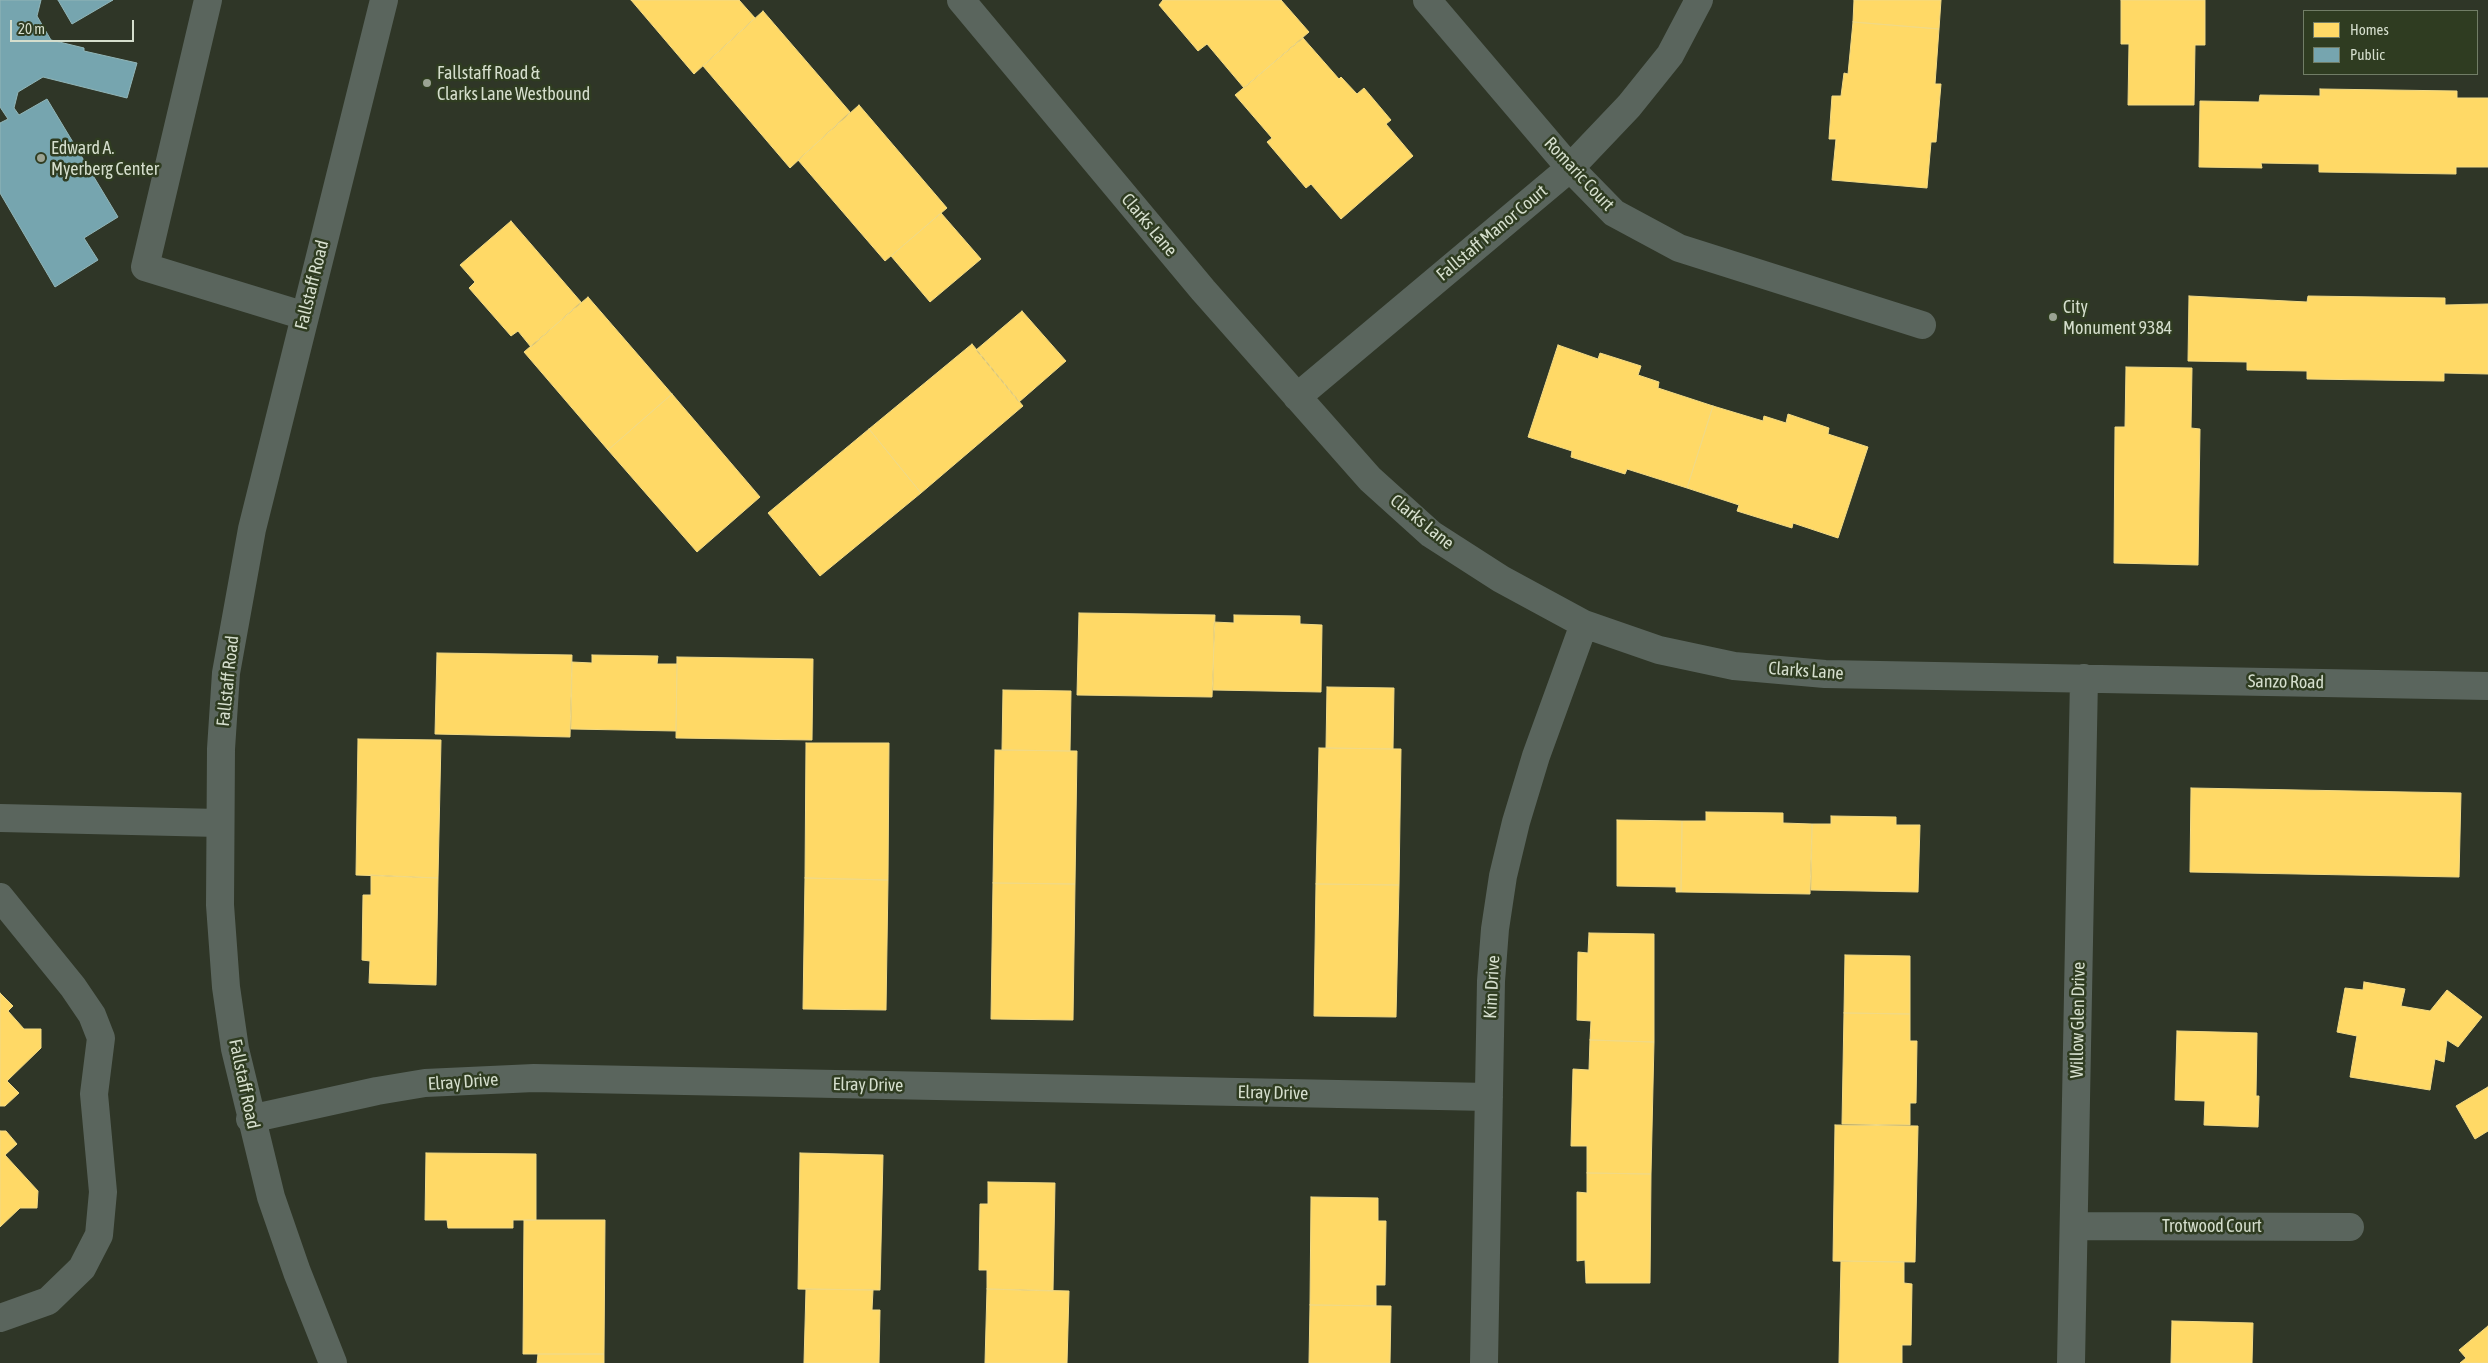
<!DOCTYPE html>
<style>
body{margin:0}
#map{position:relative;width:2488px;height:1363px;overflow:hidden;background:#2f3627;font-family:"Asap Condensed",sans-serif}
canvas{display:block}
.legend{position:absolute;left:2303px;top:10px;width:175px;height:65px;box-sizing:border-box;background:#2f3c21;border:1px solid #717d66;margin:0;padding:6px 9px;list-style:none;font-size:15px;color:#d5decd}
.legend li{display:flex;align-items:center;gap:10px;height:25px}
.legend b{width:25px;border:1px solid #717d66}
.scale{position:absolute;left:10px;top:20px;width:124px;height:22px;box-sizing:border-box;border:2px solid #d5decd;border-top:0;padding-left:6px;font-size:15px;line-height:18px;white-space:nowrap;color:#d5decd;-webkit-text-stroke:4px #2f3c21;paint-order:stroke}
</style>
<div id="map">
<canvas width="2488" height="1363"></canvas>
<ul class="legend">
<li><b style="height:14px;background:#ffd966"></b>Homes</li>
<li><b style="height:14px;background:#76a5af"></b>Public</li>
</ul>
<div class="scale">20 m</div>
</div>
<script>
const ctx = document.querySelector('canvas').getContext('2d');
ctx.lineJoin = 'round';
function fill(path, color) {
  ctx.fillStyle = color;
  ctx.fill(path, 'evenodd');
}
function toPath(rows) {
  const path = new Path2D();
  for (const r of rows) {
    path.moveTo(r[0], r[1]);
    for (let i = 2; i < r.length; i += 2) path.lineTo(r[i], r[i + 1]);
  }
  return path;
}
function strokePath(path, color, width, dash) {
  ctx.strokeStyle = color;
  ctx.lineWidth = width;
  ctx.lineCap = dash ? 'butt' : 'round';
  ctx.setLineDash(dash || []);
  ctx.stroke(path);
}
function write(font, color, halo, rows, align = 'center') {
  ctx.font = font + ' "Asap Condensed",sans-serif';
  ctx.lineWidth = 5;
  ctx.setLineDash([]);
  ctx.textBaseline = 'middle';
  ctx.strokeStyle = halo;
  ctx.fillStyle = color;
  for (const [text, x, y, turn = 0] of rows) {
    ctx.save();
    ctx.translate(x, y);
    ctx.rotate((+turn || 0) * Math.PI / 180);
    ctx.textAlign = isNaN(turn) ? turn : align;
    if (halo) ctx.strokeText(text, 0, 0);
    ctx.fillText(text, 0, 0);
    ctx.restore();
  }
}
const homes = toPath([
 [631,0,739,0,755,18,694,74,631,0],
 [1163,0,1281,0,1309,32,1244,88,1207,44,1198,51,1159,5,1163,0],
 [1854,0,1941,0,1939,29,1853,22,1854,0],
 [2121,0,2205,0,2205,45,2195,45,2194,105,2128,105,2129,44,2121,44,2121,0],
 [763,11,850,112,790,168,703,66,763,11],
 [1853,22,1939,29,1935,84,1941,84,1936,142,1931,142,1927,188,1832,180,1836,139,1829,139,1832,96,1841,96,1844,73,1848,74,1853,22],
 [1303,38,1339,79,1341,77,1357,94,1364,88,1391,120,1386,124,1413,156,1341,219,1311,184,1306,188,1267,142,1272,138,1235,95,1303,38],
 [2320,89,2457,91,2457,98,2488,98,2488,167,2456,167,2456,174,2319,172,2319,164,2261,163,2262,168,2199,167,2200,101,2259,102,2260,95,2320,96,2320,89],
 [859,105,947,208,885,261,798,160,859,105],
 [941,213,981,259,930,302,891,256,941,213],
 [511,221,581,302,531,347,518,331,511,336,469,288,475,282,460,265,511,221],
 [2189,296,2307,302,2308,296,2445,298,2445,305,2488,304,2488,374,2444,373,2444,381,2307,379,2307,371,2247,370,2247,362,2188,361,2189,296],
 [588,297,672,394,608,450,524,352,588,297],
 [1022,311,1066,361,1019,402,976,350,1022,311],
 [972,344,1023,406,921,493,869,429,972,344],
 [1558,345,1598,359,1600,353,1641,366,1638,375,1659,382,1658,388,1713,406,1687,488,1627,469,1625,474,1571,457,1572,451,1528,437,1558,345],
 [2126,367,2192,368,2191,428,2200,429,2198,565,2114,563,2115,427,2125,427,2126,367],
 [672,394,760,497,697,552,608,450,672,394],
 [1713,406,1763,421,1764,416,1786,423,1788,414,1829,428,1828,434,1868,447,1838,538,1793,523,1792,528,1737,511,1739,505,1687,488,1713,406],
 [869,429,921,493,820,576,768,513,869,429],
 [1079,613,1215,615,1212,697,1077,695,1079,613],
 [1234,615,1300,616,1300,624,1322,625,1321,692,1213,690,1214,622,1234,623,1234,615],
 [437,653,572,655,570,737,435,734,437,653],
 [592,655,658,656,657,664,677,664,676,731,571,729,572,662,592,663,592,655],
 [677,657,813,659,812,740,676,738,677,657],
 [1327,687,1394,688,1393,749,1326,748,1327,687],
 [1003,690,1071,691,1070,751,1002,750,1003,690],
 [358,739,441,740,438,878,356,875,358,739],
 [806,743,889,743,888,880,805,878,806,743],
 [1319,748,1401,749,1399,885,1316,884,1319,748],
 [995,750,1077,751,1075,884,993,883,995,750],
 [2191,788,2461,793,2459,877,2190,872,2191,788],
 [1706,812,1783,813,1783,823,1812,824,1810,894,1681,892,1682,821,1706,821,1706,812],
 [1831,816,1896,817,1896,825,1920,825,1918,892,1811,890,1812,824,1831,824,1831,816],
 [1617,820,1682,821,1681,892,1676,892,1676,887,1617,886,1617,820],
 [371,875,438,878,436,985,369,983,370,961,362,960,363,895,371,895,371,875],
 [805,878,888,880,886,1010,803,1009,805,878],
 [993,883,1075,884,1073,1020,991,1019,993,883],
 [1316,884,1399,885,1396,1017,1314,1016,1316,884],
 [1589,933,1654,934,1654,1042,1590,1040,1591,1021,1577,1020,1578,952,1588,953,1589,933],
 [1845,955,1910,956,1910,1014,1844,1013,1845,955],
 [2364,982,2405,989,2401,1006,2430,1011,2447,990,2482,1017,2458,1047,2447,1040,2444,1062,2435,1059,2430,1090,2350,1077,2357,1036,2337,1032,2345,988,2363,990,2364,982],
 [0,993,13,1006,8,1011,24,1029,41,1029,41,1048,7,1081,19,1093,5,1106,0,1106,0,993],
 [1844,1013,1910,1014,1910,1041,1917,1041,1916,1103,1910,1103,1910,1125,1842,1124,1844,1013],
 [2177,1031,2257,1033,2256,1096,2259,1096,2258,1127,2204,1125,2205,1101,2175,1100,2177,1031],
 [1590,1040,1654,1042,1651,1174,1587,1173,1587,1146,1571,1146,1573,1069,1589,1070,1590,1040],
 [2488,1087,2488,1131,2475,1139,2456,1106,2488,1087],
 [1835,1125,1918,1126,1915,1262,1833,1261,1835,1125],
 [0,1131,6,1131,17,1144,5,1155,38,1191,37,1208,20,1208,0,1227,0,1131],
 [426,1153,536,1154,536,1220,513,1220,513,1228,448,1228,447,1220,425,1220,426,1153],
 [800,1153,883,1155,880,1290,798,1289,800,1153],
 [1587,1173,1651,1174,1650,1283,1586,1283,1585,1260,1577,1261,1577,1192,1587,1193,1587,1173],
 [988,1182,1055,1183,1053,1291,987,1289,987,1270,979,1270,980,1204,988,1204,988,1182],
 [1311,1197,1378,1198,1378,1221,1386,1221,1385,1285,1376,1285,1376,1306,1310,1305,1311,1197],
 [524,1220,605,1220,604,1354,523,1354,524,1220],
 [1841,1261,1904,1262,1904,1283,1912,1284,1911,1345,1902,1345,1902,1363,1839,1363,1841,1261],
 [806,1289,873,1290,872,1310,880,1310,879,1363,804,1363,806,1289],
 [987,1289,1069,1291,1067,1363,985,1363,987,1289],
 [1310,1305,1391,1306,1390,1363,1309,1363,1310,1305],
 [2172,1321,2253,1323,2252,1363,2171,1363,2172,1321],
 [2488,1326,2488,1363,2460,1363,2466,1358,2459,1350,2488,1326],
 [538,1354,604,1354,604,1363,537,1363,538,1354]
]);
const public = toPath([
 [0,0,41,0,37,16,51,40,84,48,84,51,137,63,127,98,43,77,18,92,14,108,19,115,47,99,118,217,84,238,98,260,55,287,0,193,0,123,8,119,0,107,0,0],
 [58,0,113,0,72,24,58,0]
]);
const minor = toPath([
 [208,0,145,267,305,316],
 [961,0,1203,290,1370,479,1431,534,1501,579,1584,624,1659,650,1734,666,1825,674,2488,686],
 [1427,0,1570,168,1614,213,1679,248,1922,325],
 [1297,397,1570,168,1629,106,1670,55,1699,0],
 [0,818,219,823],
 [0,897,73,987,92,1015,101,1038,94,1094,103,1192,99,1235,82,1268,48,1301,0,1318],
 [250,1119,377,1091,425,1083,534,1078,1489,1097],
 [2074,1226,2350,1227],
 [333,1363,297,1272,271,1197,235,1049,226,987,220,905,221,749,226,673,252,529,384,0],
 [1484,1363,1491,981,1495,929,1503,876,1516,822,1536,756,1584,624],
 [2071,1363,2084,678]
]);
const markers = [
 [427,83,5,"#9ba393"],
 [41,158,5,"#9ba393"],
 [2053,317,5,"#9ba393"]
];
const poiNames = [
 ["Fallstaff Road &",437,73],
 ["Clarks Lane Westbound",437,94],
 ["Edward A.",51,148],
 ["Myerberg Center",51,169],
 ["City",2063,307],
 ["Monument 9384",2063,328]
];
const streetNames = [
 ["Romaric Court",1579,174,47],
 ["Clarks Lane",1149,225,50],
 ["Fallstaff Manor Court",1492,233,-40],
 ["Fallstaff Road",312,285,-76],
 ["Clarks Lane",1422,522,39],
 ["Clarks Lane",1806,671,4],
 ["Fallstaff Road",228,681,-84],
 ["Sanzo Road",2286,682,1],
 ["Kim Drive",1492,987,-87],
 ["Willow Glen Drive",2078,1020,-89],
 ["Elray Drive",463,1082,-4],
 ["Fallstaff Road",244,1084,78],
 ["Elray Drive",868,1085,1],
 ["Elray Drive",1273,1093,1],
 ["Trotwood Court",2212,1226]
];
fill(homes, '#ffd966');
strokePath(homes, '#f2da85', 1);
fill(public, '#76a5af');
strokePath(public, '#92b6b8', 1);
strokePath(minor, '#5a655d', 28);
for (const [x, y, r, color] of markers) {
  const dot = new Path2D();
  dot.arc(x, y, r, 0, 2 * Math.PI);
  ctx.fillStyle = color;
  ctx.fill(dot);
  strokePath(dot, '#2f3c21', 2);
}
write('18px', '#d5decd', '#2f3c21', poiNames, 'left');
write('18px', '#d5decd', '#2f3c21', streetNames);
</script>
